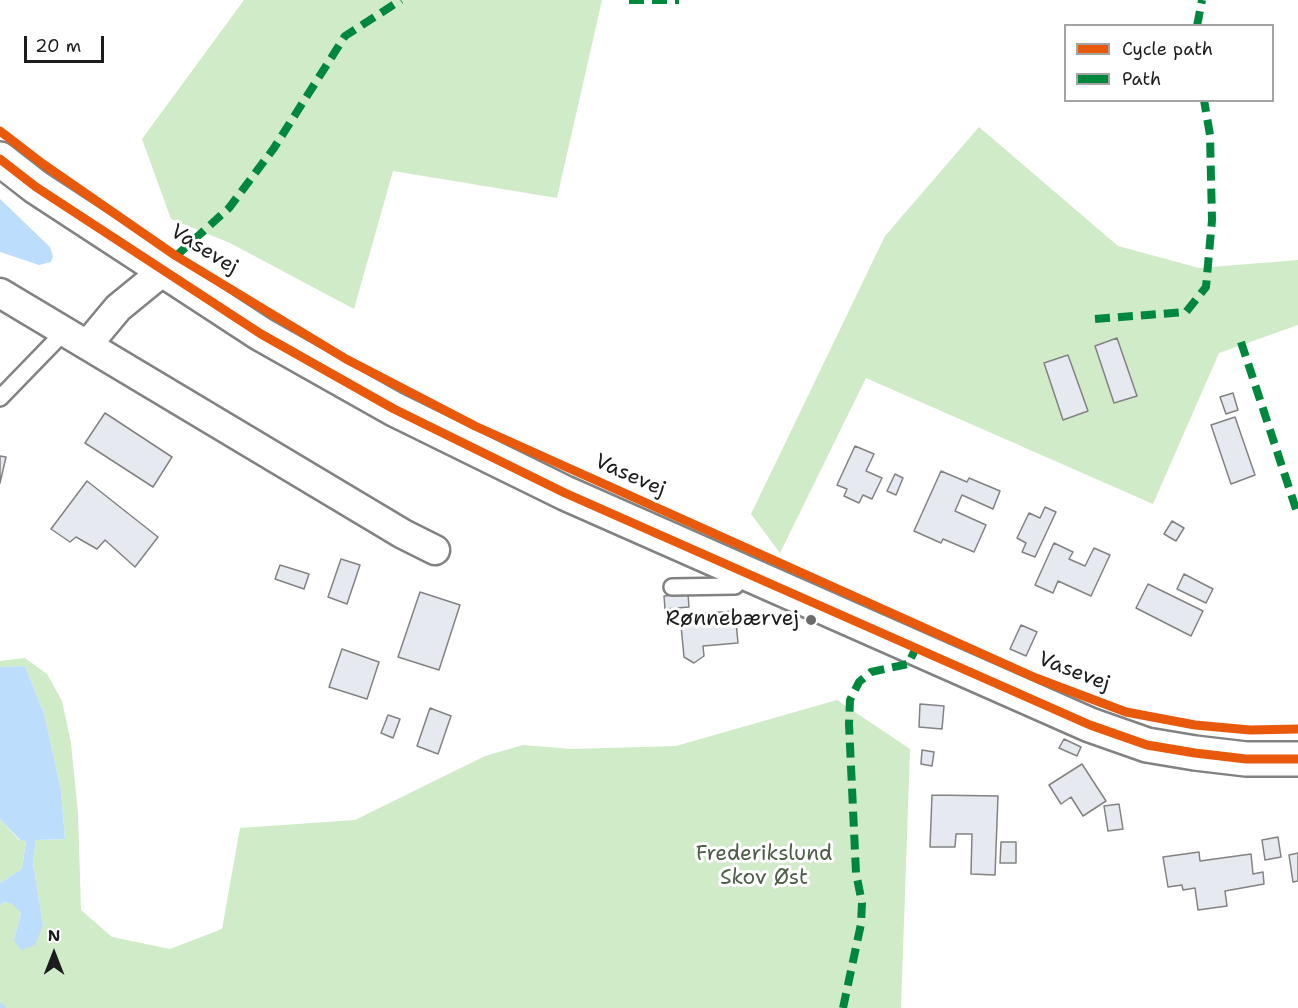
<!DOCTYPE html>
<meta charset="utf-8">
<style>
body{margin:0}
#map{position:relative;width:1298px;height:1008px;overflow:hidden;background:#fff;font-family:"Shantell Sans",sans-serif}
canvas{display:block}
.legend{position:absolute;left:1064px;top:24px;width:210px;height:78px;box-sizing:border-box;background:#fff;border:2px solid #a4a4a4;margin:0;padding:8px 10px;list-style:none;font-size:18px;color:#1c1c1c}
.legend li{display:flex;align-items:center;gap:12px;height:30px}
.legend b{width:30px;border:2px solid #a4a4a4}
.north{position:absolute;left:24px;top:924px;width:60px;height:60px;-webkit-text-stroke:4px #fff;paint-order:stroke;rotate:0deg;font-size:16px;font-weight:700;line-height:24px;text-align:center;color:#1c1c1c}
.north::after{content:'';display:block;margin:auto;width:21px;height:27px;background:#1c1c1c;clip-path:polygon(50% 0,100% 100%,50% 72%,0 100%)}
.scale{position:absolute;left:24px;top:36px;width:80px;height:27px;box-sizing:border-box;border:3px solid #1c1c1c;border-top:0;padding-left:8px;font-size:18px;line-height:21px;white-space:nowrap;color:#1c1c1c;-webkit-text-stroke:4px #fff;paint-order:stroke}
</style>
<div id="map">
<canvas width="1298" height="1008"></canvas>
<ul class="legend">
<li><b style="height:8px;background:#e8590c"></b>Cycle path</li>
<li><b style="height:8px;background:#00873e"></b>Path</li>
</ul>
<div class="north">N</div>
<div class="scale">20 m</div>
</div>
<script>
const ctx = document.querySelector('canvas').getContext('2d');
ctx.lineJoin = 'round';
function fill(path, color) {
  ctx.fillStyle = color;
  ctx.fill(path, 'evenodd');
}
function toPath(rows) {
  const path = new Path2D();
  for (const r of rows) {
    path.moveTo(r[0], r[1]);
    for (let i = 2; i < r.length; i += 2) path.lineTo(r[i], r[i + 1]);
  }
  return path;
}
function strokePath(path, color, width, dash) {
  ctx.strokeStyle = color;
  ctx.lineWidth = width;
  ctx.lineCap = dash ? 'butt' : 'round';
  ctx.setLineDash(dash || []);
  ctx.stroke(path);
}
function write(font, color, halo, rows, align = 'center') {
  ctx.font = font + ' "Shantell Sans",sans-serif';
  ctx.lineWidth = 6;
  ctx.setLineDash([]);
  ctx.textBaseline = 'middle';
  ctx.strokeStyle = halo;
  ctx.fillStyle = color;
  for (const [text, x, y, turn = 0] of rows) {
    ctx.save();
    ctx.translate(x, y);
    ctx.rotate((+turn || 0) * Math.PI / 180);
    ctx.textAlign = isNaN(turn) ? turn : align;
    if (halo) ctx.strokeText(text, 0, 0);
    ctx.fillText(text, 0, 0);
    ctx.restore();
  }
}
const green = toPath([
 [244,0,602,0,557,198,393,171,354,309,230,243,171,219,142,139],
 [979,127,1118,246,1199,268,1298,260,1298,325,1219,353,1153,504,866,378,780,553,751,514,885,236],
 [25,658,47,674,62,701,71,743,78,813,81,910,112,937,170,949,222,929,240,828,355,820,485,756,523,745,571,749,676,746,837,700,910,749,901,1008,0,1008,0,905,5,902,13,904,21,913,14,940,43,925,33,863,36,840,65,839,61,790,44,713,25,666,0,667,0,661],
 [0,819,19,840,26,840,22,869,0,883]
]);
const water = toPath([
 [0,199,50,247,53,256,51,262,39,265,0,252],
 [25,666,44,713,61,790,65,839,36,840,33,863,43,925,35,945,21,950,14,940,21,913,12,904,5,902,0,905,0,883,22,869,26,841,20,840,0,819,0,667]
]);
const stream = toPath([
 [0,1007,2,1008]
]);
const building = toPath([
 [1117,338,1137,396,1114,403,1095,346,1117,338],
 [1068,355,1088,411,1063,420,1044,363,1068,355],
 [1233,393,1238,410,1226,414,1220,397,1233,393],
 [105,413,172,457,153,487,85,443,105,413],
 [1235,417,1255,475,1231,484,1211,425,1235,417],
 [855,446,874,454,866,471,882,478,872,499,863,495,859,503,844,496,847,489,837,485,855,446],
 [0,456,6,457,0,483,0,456],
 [941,471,967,482,969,478,1000,491,993,509,962,495,955,511,986,525,974,552,943,539,941,543,914,531,941,471],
 [895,474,903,478,896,495,887,491,895,474],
 [87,481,158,537,135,567,105,540,97,549,76,537,70,542,51,529,87,481],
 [1045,507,1056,512,1035,557,1022,552,1026,543,1017,538,1029,513,1040,518,1045,507],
 [1172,521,1184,528,1176,541,1164,534,1172,521],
 [1054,543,1073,552,1069,559,1085,566,1094,548,1110,555,1091,596,1058,581,1053,593,1035,585,1054,543],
 [341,559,360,565,347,604,328,597,341,559],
 [280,565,309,574,304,589,275,579,280,565],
 [1184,574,1213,589,1206,603,1177,589,1184,574],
 [1148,584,1203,611,1191,636,1136,608,1148,584],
 [420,592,460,605,439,670,398,657,420,592],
 [688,594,689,607,665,609,664,596,688,594],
 [735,611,738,643,703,646,704,656,694,663,684,657,680,615,735,611],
 [1021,625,1037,632,1026,656,1010,649,1021,625],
 [342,649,379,662,367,699,329,687,342,649],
 [920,704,944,706,942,729,919,727,920,704],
 [430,708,451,716,438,754,417,746,430,708],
 [388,715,400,719,393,738,381,733,388,715],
 [1064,739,1081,747,1077,756,1059,748,1064,739],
 [922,750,934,752,932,766,921,764,922,750],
 [1082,764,1106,801,1083,816,1071,797,1061,804,1049,785,1082,764],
 [932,795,998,796,995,875,971,874,972,834,956,834,955,847,930,847,932,795],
 [1119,804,1123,829,1108,831,1104,806,1119,804],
 [1278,837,1281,857,1265,860,1262,840,1278,837],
 [1001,842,1016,842,1016,863,1000,863,1001,842],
 [1199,852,1200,861,1251,854,1253,874,1263,872,1264,884,1225,891,1227,906,1198,910,1195,888,1183,890,1182,885,1168,887,1163,857,1199,852],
 [1298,853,1298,881,1293,882,1289,855,1298,853]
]);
const lane = toPath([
 [0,398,65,331],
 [672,587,735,586,746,574]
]);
const street = toPath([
 [0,293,403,534,435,550],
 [88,344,118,308,162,272]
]);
const secondary = toPath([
 [0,159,36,187,261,334,394,409,565,493,1090,725,1147,745,1195,753,1246,759,1298,759]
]);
const quiet = toPath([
 [629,0,679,0],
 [1197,26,1202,0],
 [176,256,229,208,274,148,345,36,401,0],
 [1095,319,1186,312,1206,287,1212,220,1210,135,1204,100],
 [1241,342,1298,515],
 [843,1008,861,924,862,903,856,873,849,724,850,700,859,682,871,672,908,664,916,648]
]);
const cycleway = toPath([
 [0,131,43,164,176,256,346,359,475,426,1036,678,1126,712,1195,725,1250,730,1298,729],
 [0,159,36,187,261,334,394,409,565,493,1090,725,1147,745,1195,753,1246,759,1298,759]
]);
const markers = [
 [811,620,6,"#6b6b6b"]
];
const streetNames = [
 ["Vasevej",204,250,32],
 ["Vasevej",630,476,24],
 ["Vasevej",1074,672,21]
];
const poiNames = [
 ["Rønnebærvej",799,620]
];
const parkNames = [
 ["Frederikslund",764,855],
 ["Skov Øst",764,879]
];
fill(green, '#d0ebc8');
fill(water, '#bcddfc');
strokePath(stream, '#bcddfc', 8);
fill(building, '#e6eaf0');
strokePath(building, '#828282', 1.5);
strokePath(lane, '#828282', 20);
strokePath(street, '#828282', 33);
strokePath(secondary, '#828282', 38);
strokePath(lane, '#fff', 15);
strokePath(street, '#fff', 28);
strokePath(secondary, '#fff', 33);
strokePath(quiet, '#00873e', 8, [15, 8]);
strokePath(cycleway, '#e8590c', 9);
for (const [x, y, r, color] of markers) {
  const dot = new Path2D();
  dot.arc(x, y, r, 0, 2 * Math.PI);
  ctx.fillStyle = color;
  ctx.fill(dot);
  strokePath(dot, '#fff', 2);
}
write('21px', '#1c1c1c', '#fff', streetNames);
write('21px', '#1c1c1c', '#fff', poiNames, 'right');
write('21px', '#4d5e48', '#fff', parkNames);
</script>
